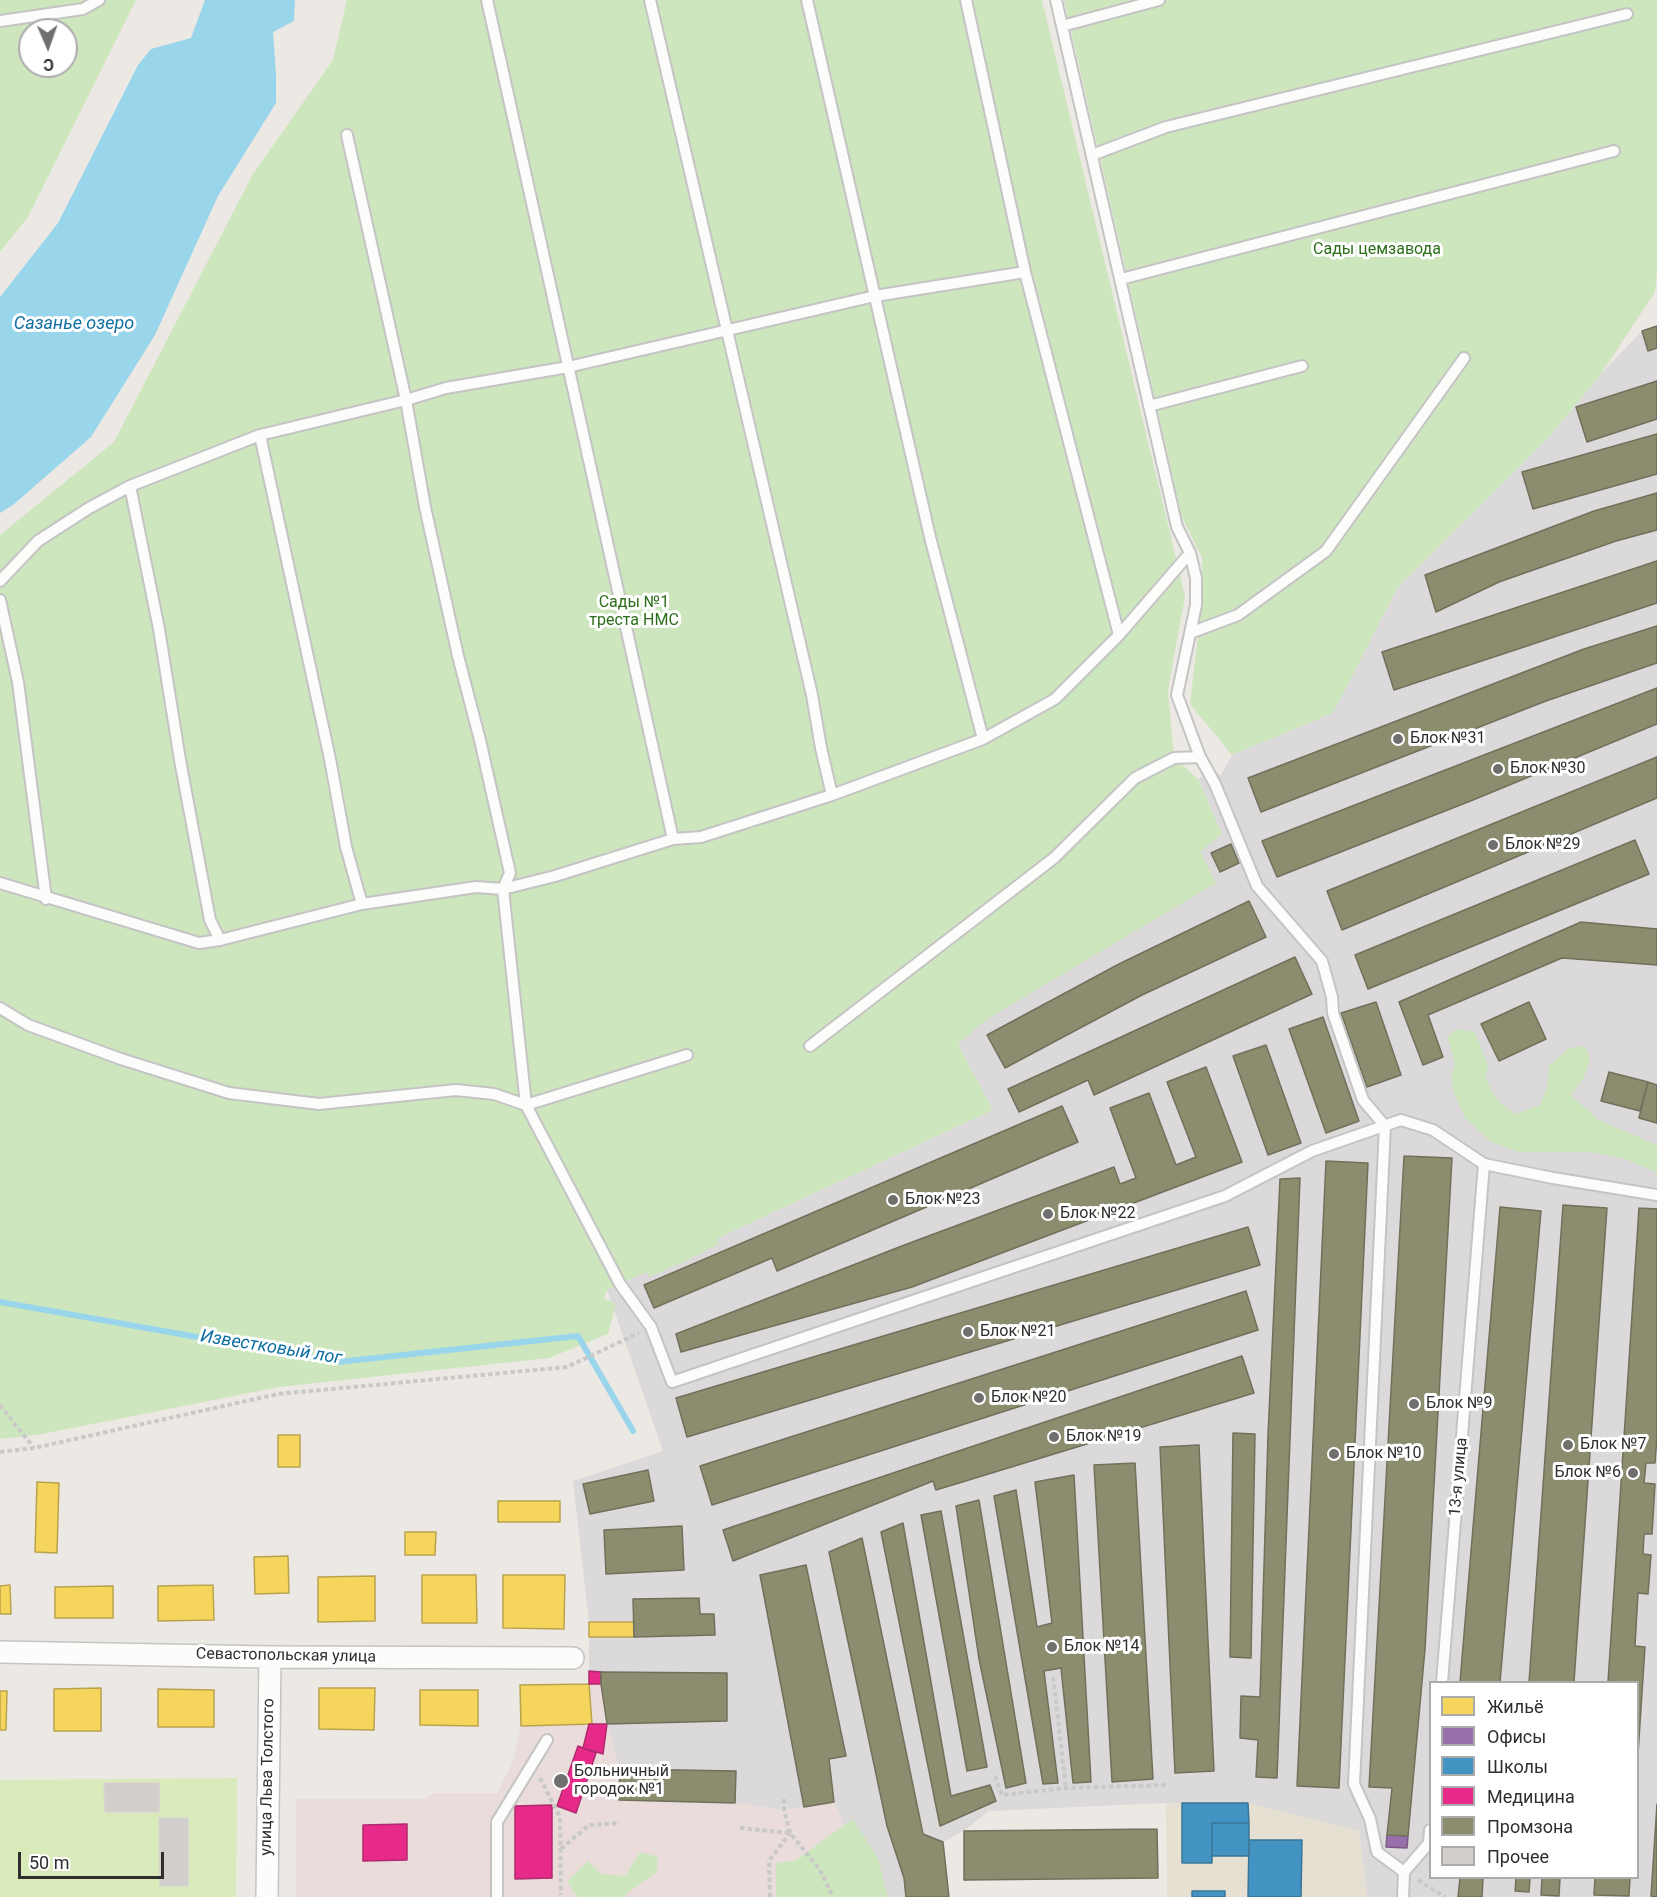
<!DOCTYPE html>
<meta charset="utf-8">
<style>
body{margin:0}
#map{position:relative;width:1657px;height:1897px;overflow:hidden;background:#ece8e4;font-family:Roboto,sans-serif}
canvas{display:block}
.legend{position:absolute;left:1429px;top:1681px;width:210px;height:198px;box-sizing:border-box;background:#fff;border:2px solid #ababab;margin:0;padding:8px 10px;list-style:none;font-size:18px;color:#2e2e2e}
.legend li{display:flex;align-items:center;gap:12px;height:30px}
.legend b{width:30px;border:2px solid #ababab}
.north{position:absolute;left:18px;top:18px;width:60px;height:60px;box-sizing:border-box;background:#fff;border:2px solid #ababab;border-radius:50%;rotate:178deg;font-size:16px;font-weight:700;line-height:24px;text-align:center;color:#2e2e2e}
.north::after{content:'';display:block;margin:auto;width:21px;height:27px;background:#706f6e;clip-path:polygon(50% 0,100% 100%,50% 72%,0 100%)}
.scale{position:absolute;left:18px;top:1852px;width:146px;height:27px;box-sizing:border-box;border:3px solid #2e2e2e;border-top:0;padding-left:8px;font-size:18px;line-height:21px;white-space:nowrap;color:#2e2e2e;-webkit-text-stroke:4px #fff;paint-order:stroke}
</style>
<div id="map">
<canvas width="1657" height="1897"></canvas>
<ul class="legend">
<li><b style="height:16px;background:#f6d55c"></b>Жильё</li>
<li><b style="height:16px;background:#9970ab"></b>Офисы</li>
<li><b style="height:16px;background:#4393c3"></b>Школы</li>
<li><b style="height:16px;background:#e7298a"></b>Медицина</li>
<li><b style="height:16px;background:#8c8c6e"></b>Промзона</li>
<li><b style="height:16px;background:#d1cecb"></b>Прочее</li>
</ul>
<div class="north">С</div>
<div class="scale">50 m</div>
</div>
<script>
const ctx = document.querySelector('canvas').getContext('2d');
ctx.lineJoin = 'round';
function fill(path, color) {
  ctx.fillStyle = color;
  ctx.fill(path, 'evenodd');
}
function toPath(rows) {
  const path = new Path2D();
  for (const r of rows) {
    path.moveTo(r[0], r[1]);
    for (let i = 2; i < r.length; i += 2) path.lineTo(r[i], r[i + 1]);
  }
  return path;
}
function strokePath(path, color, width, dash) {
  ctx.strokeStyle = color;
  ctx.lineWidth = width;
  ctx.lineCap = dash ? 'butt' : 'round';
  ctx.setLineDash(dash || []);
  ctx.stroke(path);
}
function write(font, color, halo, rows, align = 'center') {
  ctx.font = font + ' Roboto,sans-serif';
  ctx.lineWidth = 6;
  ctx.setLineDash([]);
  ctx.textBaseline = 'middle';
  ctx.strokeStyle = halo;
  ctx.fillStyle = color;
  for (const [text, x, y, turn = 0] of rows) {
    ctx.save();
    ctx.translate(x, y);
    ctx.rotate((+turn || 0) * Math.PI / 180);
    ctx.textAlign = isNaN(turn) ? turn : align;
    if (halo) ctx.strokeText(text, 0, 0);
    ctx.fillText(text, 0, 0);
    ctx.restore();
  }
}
const industrial = toPath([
 [1657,326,1657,1897,1367,1897,1359,1831,1182,1803,1166,1803,989,1811,964,1831,943,1842,949,1897,874,1897,834,1802,784,1810,735,1803,619,1800,601,1684,589,1684,589,1622,573,1481,663,1451,607,1290,993,1110,958,1044,986,1020,1222,834,1198,779,1209,773,1221,775,1232,755,1333,713,1398,587,1548,438,1601,374,1642,331],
 [1430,1682,1638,1682,1638,1878,1430,1878]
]);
const education = toPath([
 [1166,1803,1248,1803,1359,1831,1367,1897,1167,1897]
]);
const medical = toPath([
 [601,1684,607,1724,620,1769,619,1800,735,1803,784,1810,834,1802,874,1897,296,1897,296,1799,426,1799,434,1793,497,1793,513,1762,521,1726,520,1685]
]);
const green = toPath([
 [0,0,136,0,28,217,0,252],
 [30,30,66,30,66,66,30,66],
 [347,0,1042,0,1185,596,1168,690,1174,758,1198,779,1222,834,1200,852,1216,883,986,1020,958,1044,993,1110,718,1238,717,1245,685,1261,649,1277,647,1272,607,1290,604,1298,616,1304,608,1334,549,1358,279,1387,37,1435,0,1439,0,535,114,442,253,174,333,60],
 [1064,0,1657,0,1657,274,1655,292,1601,374,1548,438,1398,587,1333,713,1232,755,1190,704,1202,601,1202,558,1182,517],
 [1457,1029,1475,1032,1488,1066,1485,1078,1498,1101,1515,1114,1540,1105,1547,1088,1549,1066,1569,1048,1585,1046,1590,1059,1584,1077,1571,1095,1599,1120,1657,1145,1657,1173,1623,1158,1589,1152,1518,1152,1490,1141,1465,1118,1454,1093,1451,1076,1455,1063,1447,1036],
 [853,1819,878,1858,888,1897,776,1897,776,1863,796,1860],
 [640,1852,658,1857,657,1872,627,1893,625,1897,577,1897,567,1882,588,1861,601,1874,625,1876]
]);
const pitch = toPath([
 [237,1778,236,1897,0,1897,0,1780]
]);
const water = toPath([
 [205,0,295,0,294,21,273,32,276,74,276,103,218,196,155,335,91,437,13,505,0,513,0,297,58,223,138,65,151,49,191,38]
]);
const homes = toPath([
 [278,1435,300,1435,300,1467,278,1467,278,1435],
 [37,1482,59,1483,57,1553,35,1552,37,1482],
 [498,1501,560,1501,560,1522,498,1522,498,1501],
 [405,1532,436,1532,435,1555,405,1555,405,1532],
 [288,1556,289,1593,255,1594,254,1557,288,1556],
 [422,1575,476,1575,477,1623,422,1623,422,1575],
 [503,1575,565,1575,564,1629,503,1628,503,1575],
 [375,1576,375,1621,318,1622,318,1577,375,1576],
 [10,1585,11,1614,0,1614,0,1586,10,1585],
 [213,1585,214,1620,158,1621,158,1586,213,1585],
 [113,1586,113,1618,55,1618,55,1587,113,1586],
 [589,1622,634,1622,634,1637,589,1637,589,1622],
 [589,1684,592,1724,521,1726,520,1685,589,1684],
 [101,1688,101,1731,54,1731,54,1689,101,1688],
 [319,1688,375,1688,374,1730,319,1729,319,1688],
 [158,1689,214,1690,214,1727,158,1727,158,1689],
 [420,1690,478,1690,478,1726,420,1725,420,1690],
 [0,1691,7,1691,6,1730,0,1730,0,1691]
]);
const offices = toPath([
 [1387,1835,1408,1836,1407,1848,1386,1847,1387,1835]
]);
const schools = toPath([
 [1182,1803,1248,1803,1249,1823,1212,1823,1212,1863,1182,1863,1182,1803],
 [1212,1823,1249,1823,1249,1856,1212,1856,1212,1823],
 [1249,1840,1302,1840,1301,1897,1248,1897,1249,1840],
 [1192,1891,1225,1891,1225,1897,1192,1897,1192,1891]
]);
const health = toPath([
 [589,1671,601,1672,601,1684,589,1684,589,1671],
 [589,1724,607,1724,603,1754,583,1748,589,1724],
 [578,1746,596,1753,576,1813,557,1806,578,1746],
 [552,1805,552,1878,515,1879,515,1806,552,1805],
 [407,1824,407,1860,363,1861,363,1825,407,1824]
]);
const industry = toPath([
 [1657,326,1657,348,1648,351,1642,331,1657,326],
 [1657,381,1657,419,1587,442,1576,407,1657,381],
 [1657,434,1657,474,1533,509,1522,472,1657,434],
 [1657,493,1657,530,1616,541,1499,582,1436,612,1425,575,1594,511,1657,493],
 [1657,561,1657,603,1394,690,1382,652,1657,561],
 [1657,626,1657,663,1546,701,1261,812,1248,778,1584,649,1657,626],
 [1657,688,1657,724,1473,800,1277,877,1262,841,1657,688],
 [1657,757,1657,798,1342,930,1327,891,1657,757],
 [1635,840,1649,874,1368,989,1355,955,1635,840],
 [1231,844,1239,863,1220,872,1211,853,1231,844],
 [1249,901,1266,937,1142,995,1005,1068,987,1035,1119,964,1249,901],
 [1581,922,1657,929,1657,965,1562,958,1428,1015,1443,1057,1423,1065,1399,1002,1581,922],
 [1295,957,1312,994,1094,1095,1088,1080,1019,1112,1008,1089,1295,957],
 [1376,1002,1401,1075,1367,1087,1341,1013,1376,1002],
 [1529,1002,1546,1039,1499,1061,1481,1024,1529,1002],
 [1323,1017,1359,1121,1326,1133,1289,1029,1323,1017],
 [1266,1045,1301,1143,1268,1155,1233,1056,1266,1045],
 [1206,1067,1242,1162,912,1287,681,1352,676,1334,907,1244,1114,1167,1120,1184,1136,1178,1110,1108,1149,1093,1176,1165,1196,1157,1167,1082,1206,1067],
 [1609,1072,1648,1082,1640,1111,1601,1101,1609,1072],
 [1648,1082,1657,1085,1657,1123,1639,1118,1648,1082],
 [1062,1106,1078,1142,777,1271,772,1258,654,1308,644,1285,1062,1106],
 [1404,1156,1452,1158,1425,1649,1408,1836,1387,1835,1392,1788,1369,1787,1404,1156],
 [1326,1161,1368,1163,1339,1788,1297,1786,1326,1161],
 [1300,1178,1277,1778,1256,1777,1258,1740,1240,1738,1241,1696,1260,1697,1268,1435,1280,1179,1300,1178],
 [1563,1205,1607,1208,1574,1682,1529,1682,1563,1205],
 [1500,1207,1541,1211,1500,1682,1460,1682,1500,1207],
 [1639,1208,1657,1209,1657,1437,1655,1463,1646,1463,1644,1483,1655,1484,1652,1534,1644,1534,1643,1554,1651,1555,1648,1594,1638,1593,1635,1646,1645,1647,1638,1754,1638,1682,1608,1682,1639,1208],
 [1248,1227,1260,1265,687,1437,676,1398,1248,1227],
 [1246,1291,1258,1330,712,1505,700,1466,1246,1291],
 [1242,1356,1254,1393,936,1490,933,1481,733,1561,723,1530,1242,1356],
 [1233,1433,1255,1434,1251,1658,1230,1657,1233,1433],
 [1199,1445,1214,1771,1175,1773,1160,1447,1199,1445],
 [1135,1463,1153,1779,1112,1782,1094,1465,1135,1463],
 [648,1470,654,1501,590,1514,583,1484,648,1470],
 [1074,1475,1091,1782,1073,1783,1061,1668,1044,1671,1058,1783,1043,1784,994,1496,1016,1490,1037,1627,1052,1623,1035,1482,1074,1475],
 [979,1500,1026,1783,1006,1788,979,1659,956,1506,979,1500],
 [941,1511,987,1767,967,1771,921,1515,941,1511],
 [903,1523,951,1796,990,1785,996,1801,940,1826,881,1532,903,1523],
 [682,1526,684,1570,606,1574,604,1530,682,1526],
 [862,1538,923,1834,943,1842,949,1897,906,1897,904,1878,887,1826,829,1552,862,1538],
 [806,1565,846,1756,829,1759,834,1802,804,1807,760,1575,806,1565],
 [699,1598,700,1614,714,1614,715,1635,634,1637,633,1599,699,1598],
 [601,1672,727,1673,727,1721,607,1724,601,1684,601,1672],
 [620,1769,736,1771,735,1803,619,1800,620,1769],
 [1657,1804,1657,1897,1651,1896,1657,1804],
 [1157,1829,1158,1878,964,1880,964,1831,1157,1829],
 [1460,1878,1483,1878,1482,1897,1458,1897,1460,1878],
 [1516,1878,1530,1878,1529,1892,1515,1891,1516,1878],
 [1542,1878,1560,1878,1559,1896,1541,1895,1542,1878],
 [1595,1878,1630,1878,1629,1896,1594,1895,1595,1878]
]);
const stream = toPath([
 [0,1302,338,1362,578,1336,633,1431]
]);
const building = toPath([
 [104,1783,159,1783,159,1812,105,1812,104,1783],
 [159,1818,188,1818,188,1886,160,1886,159,1818]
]);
const path = toPath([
 [0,1405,34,1448],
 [0,1452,34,1448,278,1394,567,1367,639,1333],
 [1053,1677,1066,1788],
 [995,1776,1002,1795,1066,1788,1166,1785],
 [540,1778,560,1817,561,1895],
 [784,1799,784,1810,790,1833,820,1870,833,1897],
 [740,1828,790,1833],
 [561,1849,589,1825,620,1823],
 [1418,1880,1445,1897],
 [770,1897,769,1861,790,1833]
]);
const lane = toPath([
 [487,0,673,839],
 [650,0,812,695,821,748,832,795],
 [807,0,930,537,983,739],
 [966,0,1025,272,1119,635],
 [1056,0,1177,527,1190,553,1196,578,1196,605,1177,695,1200,757,1215,784,1257,886,1322,961,1332,997,1333,1013,1363,1100,1385,1126,1354,1784,1370,1819,1377,1852,1404,1872,1403,1897],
 [0,21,83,9,99,0],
 [1062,26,1159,0],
 [347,135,406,400,425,507,458,656,480,740,510,873,503,889,526,1105,620,1284,651,1327,672,1382,1225,1196,1312,1151,1401,1120,1433,1130,1484,1164,1553,1178,1657,1195],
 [1092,155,1166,127,1627,14],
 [1121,279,1614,151],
 [1149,406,1302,366],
 [260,435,330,759,346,847,362,904],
 [130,486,159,629,180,760,210,920,220,940],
 [0,581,38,541,89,508,130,486,260,435,406,400,446,388,568,367,875,296,1025,272],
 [0,600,18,682,46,899],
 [1190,633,1238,615,1326,551,1464,358],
 [0,883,199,943,220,940,362,904,476,887,503,889,555,876,673,839,701,837,832,795,983,739,1055,699,1119,635,1190,553],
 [0,1008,28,1025,121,1059,229,1093,319,1104,456,1090,494,1094,526,1105,687,1055],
 [810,1046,1054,858,1135,778,1174,758,1200,757],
 [1442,1682,1484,1164],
 [1404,1872,1429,1843,1430,1830],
 [497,1897,497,1822,547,1740]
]);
const street = toPath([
 [0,1652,270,1657,573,1658],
 [267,1897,270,1657]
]);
const markers = [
 [1398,739,6,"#706f6e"],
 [1498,769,6,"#706f6e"],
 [1493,845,6,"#706f6e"],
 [893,1200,6,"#706f6e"],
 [1048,1214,6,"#706f6e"],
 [968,1332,6,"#706f6e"],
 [979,1398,6,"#706f6e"],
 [1414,1404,6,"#706f6e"],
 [1054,1437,6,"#706f6e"],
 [1568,1445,6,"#706f6e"],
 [1334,1454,6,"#706f6e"],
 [1633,1473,6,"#706f6e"],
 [1052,1647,6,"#706f6e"],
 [561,1781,8,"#706f6e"]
];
const parkNames = [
 ["Сады цемзавода",1377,250],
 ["Сады №1",634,603],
 ["треста НМС",634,621]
];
const poiNames = [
 ["Блок №31",1410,739],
 ["Блок №30",1510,769],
 ["Блок №29",1505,845],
 ["Блок №23",905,1200],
 ["Блок №22",1060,1214],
 ["Блок №21",980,1332],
 ["Блок №20",991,1398],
 ["Блок №9",1426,1404],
 ["Блок №19",1066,1437],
 ["Блок №7",1580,1445],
 ["Блок №10",1346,1454],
 ["Блок №6",1621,1473,"right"],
 ["Блок №14",1064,1647],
 ["Больничный",574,1772],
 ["городок №1",574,1790]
];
const streetNames = [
 ["13-я улица",1459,1477,-85],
 ["Севастопольская улица",286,1656,1],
 ["улица Льва Толстого",268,1777,-89]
];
const waterNames = [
 ["Сазанье озеро",74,324],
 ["Известковый лог",271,1348,9]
];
fill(industrial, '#dcd9db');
fill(education, '#e6e0d3');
fill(medical, '#e9dcdb');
fill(green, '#cee6be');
fill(pitch, '#d9eabb');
fill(water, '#99d6ec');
fill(homes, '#f6d55c');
strokePath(homes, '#baa34e', 1.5);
fill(offices, '#9970ab');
strokePath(offices, '#795c86', 1.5);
fill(schools, '#4393c3');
strokePath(schools, '#3d7596', 1.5);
fill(health, '#e7298a');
strokePath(health, '#b02a6e', 1.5);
fill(industry, '#8c8c6e');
strokePath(industry, '#70705b', 1.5);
strokePath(stream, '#99d6ec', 6);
fill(building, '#d1cecb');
strokePath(building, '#d7d4d0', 1.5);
strokePath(lane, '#c5c4c5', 14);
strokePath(street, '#c5c4c5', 24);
strokePath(path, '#c9c9c8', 4, [4.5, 3]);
strokePath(lane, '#fcfcfb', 10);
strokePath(street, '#fcfcfb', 21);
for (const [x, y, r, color] of markers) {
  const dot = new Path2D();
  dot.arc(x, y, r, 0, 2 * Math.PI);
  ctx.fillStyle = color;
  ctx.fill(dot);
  strokePath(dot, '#fff', 2);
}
write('16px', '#2c6e1b', '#fff', parkNames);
write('16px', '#2e2e2e', '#fff', poiNames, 'left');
write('16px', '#2e2e2e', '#fff', streetNames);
write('italic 18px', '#0d6fa3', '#fff', waterNames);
</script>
